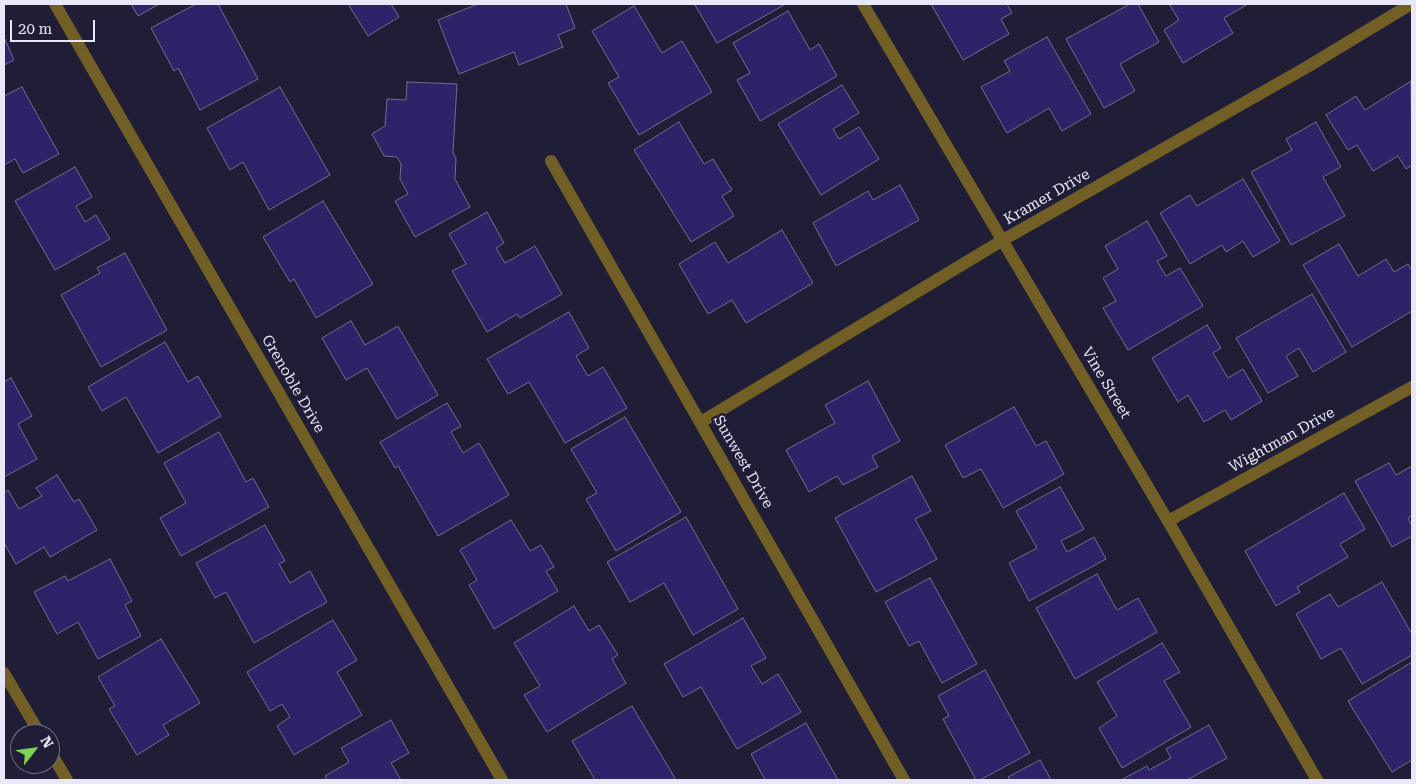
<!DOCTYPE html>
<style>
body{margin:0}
#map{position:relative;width:1416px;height:784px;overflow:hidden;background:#201e36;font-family:"Roboto Serif",serif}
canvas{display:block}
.frame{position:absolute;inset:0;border:5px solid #e7e7f8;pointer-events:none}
.north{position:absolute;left:10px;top:724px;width:50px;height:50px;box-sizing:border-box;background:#201e36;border:1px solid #706e84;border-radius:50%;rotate:60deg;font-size:14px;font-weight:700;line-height:20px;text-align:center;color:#e7e7f8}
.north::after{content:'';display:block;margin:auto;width:18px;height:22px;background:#7dd154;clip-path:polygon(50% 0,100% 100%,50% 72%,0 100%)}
.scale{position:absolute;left:10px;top:20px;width:85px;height:22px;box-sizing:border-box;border:2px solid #e7e7f8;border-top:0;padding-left:6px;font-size:15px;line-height:18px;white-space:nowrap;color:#e7e7f8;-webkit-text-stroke:4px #201e36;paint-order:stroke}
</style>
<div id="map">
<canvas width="1416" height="784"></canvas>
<div class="frame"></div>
<div class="north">N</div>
<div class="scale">20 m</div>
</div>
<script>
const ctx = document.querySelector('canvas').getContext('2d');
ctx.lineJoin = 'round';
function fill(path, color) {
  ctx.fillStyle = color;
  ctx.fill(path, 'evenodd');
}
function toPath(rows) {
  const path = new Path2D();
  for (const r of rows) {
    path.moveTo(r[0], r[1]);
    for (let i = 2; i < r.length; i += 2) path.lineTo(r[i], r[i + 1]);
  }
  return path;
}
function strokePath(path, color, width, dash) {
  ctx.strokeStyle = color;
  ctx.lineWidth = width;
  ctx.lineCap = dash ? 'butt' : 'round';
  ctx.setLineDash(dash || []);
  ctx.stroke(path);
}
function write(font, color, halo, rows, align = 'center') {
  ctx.font = font + ' "Roboto Serif",serif';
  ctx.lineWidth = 5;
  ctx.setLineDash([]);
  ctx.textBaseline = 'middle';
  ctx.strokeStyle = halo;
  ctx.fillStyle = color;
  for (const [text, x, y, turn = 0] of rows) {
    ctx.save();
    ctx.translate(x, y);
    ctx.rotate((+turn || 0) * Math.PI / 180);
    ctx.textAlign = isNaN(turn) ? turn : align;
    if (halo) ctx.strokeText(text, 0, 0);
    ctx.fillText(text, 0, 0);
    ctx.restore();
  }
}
const building = toPath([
 [131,4,159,4,138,16,131,4],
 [196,4,218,4,258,79,200,110,178,68,174,71,151,28,196,4],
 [348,4,391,4,399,17,368,36,348,4],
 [478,4,566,4,575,28,558,35,563,47,519,65,514,52,459,74,438,20,478,4],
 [697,4,783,4,784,5,717,43,695,5,697,4],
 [931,4,1007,4,1012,13,1001,19,1009,34,963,60,931,4],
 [1130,4,1138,4,1159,42,1120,64,1135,91,1104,108,1066,39,1130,4],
 [1169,4,1248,4,1224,18,1233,33,1183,63,1164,30,1179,20,1169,4],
 [634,6,662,53,682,41,712,92,639,135,608,83,619,77,592,31,634,6],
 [788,11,810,50,819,44,837,76,760,121,737,80,750,73,733,43,788,11],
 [4,37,14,60,4,65,4,37],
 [1047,37,1091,114,1062,131,1049,108,1007,133,981,87,1010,71,1004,61,1047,37],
 [1411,81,1412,165,1406,169,1398,156,1373,171,1357,145,1348,150,1326,115,1356,96,1365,110,1411,81],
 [407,82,457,84,453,153,456,158,455,179,470,207,415,237,395,201,408,194,400,179,401,164,397,157,384,156,372,134,385,126,387,99,406,100,407,82],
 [842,85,859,113,833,129,839,139,859,127,879,159,821,195,778,124,842,85],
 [22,87,59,154,23,173,15,159,4,165,4,96,22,87],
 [280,87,330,175,269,210,243,162,230,170,207,128,280,87],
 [679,122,704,164,713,159,732,190,722,196,734,216,691,242,634,150,679,122],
 [1316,122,1341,167,1323,177,1345,216,1291,245,1251,172,1292,150,1286,139,1316,122],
 [75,167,92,197,76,206,85,222,96,215,110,239,55,270,15,201,75,167],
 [1243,179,1280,241,1253,257,1243,241,1226,252,1222,245,1190,264,1160,213,1190,195,1197,206,1243,179],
 [900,185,919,220,836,266,813,223,868,191,873,200,900,185],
 [323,201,373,284,316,318,294,279,290,282,263,237,323,201],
 [487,212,504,243,496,248,505,263,535,246,562,294,520,318,517,314,487,332,452,271,466,264,449,234,487,212],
 [1147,221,1167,256,1157,261,1166,276,1180,268,1203,306,1128,350,1103,308,1116,301,1103,278,1118,269,1105,246,1147,221],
 [782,230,813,283,746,323,732,300,708,314,679,264,715,242,728,263,782,230],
 [1339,244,1358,276,1386,259,1394,272,1408,264,1412,271,1412,311,1352,347,1303,265,1339,244],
 [125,253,167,330,101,367,61,295,100,273,97,268,125,253],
 [1312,294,1346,352,1313,372,1299,348,1286,356,1298,376,1268,393,1236,338,1312,294],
 [569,312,589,348,576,356,588,376,603,367,627,408,565,443,529,382,508,394,487,359,569,312],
 [351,321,365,345,398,326,438,395,397,419,367,368,346,380,322,338,351,321],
 [1207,325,1221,348,1213,353,1228,378,1243,369,1262,401,1231,420,1225,410,1204,422,1188,395,1178,402,1152,358,1207,325],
 [165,342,188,382,198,376,221,416,158,453,126,397,102,411,88,387,165,342],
 [11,378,32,416,18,424,37,459,4,477,4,382,11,378],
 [868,381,900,441,872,456,878,467,843,485,837,476,809,492,786,450,835,423,825,405,868,381],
 [447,403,461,426,451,432,463,453,479,443,509,495,438,536,398,466,395,468,380,442,447,403],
 [1014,407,1036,446,1046,441,1064,474,1003,508,981,469,963,478,945,445,1014,407],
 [625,417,681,512,616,551,586,499,597,493,571,449,625,417],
 [219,432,246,482,253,478,269,507,181,556,160,518,186,503,164,463,219,432],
 [1389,463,1396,475,1412,466,1412,515,1408,518,1412,526,1412,536,1392,547,1355,481,1389,463],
 [57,475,74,502,79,499,97,530,50,557,44,547,16,564,4,543,4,493,8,490,19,509,42,496,36,488,57,475],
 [912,476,931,511,915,519,937,559,876,592,835,518,912,476],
 [1060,487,1084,529,1061,541,1067,552,1094,537,1106,559,1029,601,1009,563,1037,548,1016,511,1060,487],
 [1344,493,1365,529,1340,544,1348,557,1297,587,1300,592,1276,606,1245,551,1344,493],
 [686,517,738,609,693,635,664,583,630,602,607,562,686,517],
 [511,520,530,551,541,545,554,567,546,571,558,591,494,629,469,585,477,580,460,550,511,520],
 [265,525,285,561,279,564,290,583,310,571,327,602,254,643,226,592,215,598,196,563,265,525],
 [110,559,132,601,125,605,141,636,98,659,78,622,57,634,34,592,65,576,68,581,110,559],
 [1097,574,1117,610,1138,598,1157,632,1075,679,1036,608,1097,574],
 [930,578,977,664,942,683,919,641,909,646,885,602,930,578],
 [1382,582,1412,634,1412,655,1362,684,1341,648,1321,659,1296,614,1330,594,1338,607,1382,582],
 [574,606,589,631,599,625,618,655,612,659,626,683,547,732,524,695,540,686,514,643,574,606],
 [743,618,766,658,751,666,762,684,778,674,801,712,737,749,701,687,683,697,664,664,743,618],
 [333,620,357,660,337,672,362,715,294,755,277,726,290,717,282,704,270,711,247,672,333,620],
 [161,639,200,703,163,725,169,735,137,755,109,709,115,706,98,677,161,639],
 [1162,643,1180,672,1164,681,1191,727,1122,768,1099,728,1117,716,1097,682,1162,643],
 [1412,662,1412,760,1392,772,1348,701,1412,662],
 [985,670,1030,753,980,780,976,780,943,719,949,716,938,696,985,670],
 [632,706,676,780,595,780,572,741,632,706],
 [391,720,409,753,391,763,401,780,327,780,325,776,349,762,341,748,391,720],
 [806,723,838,780,765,780,751,754,806,723],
 [1209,725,1227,758,1187,780,1121,780,1147,766,1149,770,1171,758,1166,749,1209,725],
 [1040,760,1051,780,1010,780,1008,777,1040,760]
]);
const minor = toPath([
 [55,4,502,780],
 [551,161,904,780],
 [701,422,1003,240,1307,67,1411,4],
 [1168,521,1412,387],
 [4,673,40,734],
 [50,751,67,780]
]);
const tertiary = toPath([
 [863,4,1168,521,1317,780]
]);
const streetNames = [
 ["Kramer Drive",1047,197,-30],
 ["Vine Street",1106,383,59],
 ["Grenoble Drive",293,384,60],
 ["Wightman Drive",1282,440,-29],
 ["Sunwest Drive",743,462,60]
];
fill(building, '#2f2269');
strokePath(building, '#706f8c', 1);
strokePath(minor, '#715f25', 12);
strokePath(tertiary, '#715f25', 12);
write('15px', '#e7e7f8', '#201e36', streetNames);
</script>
